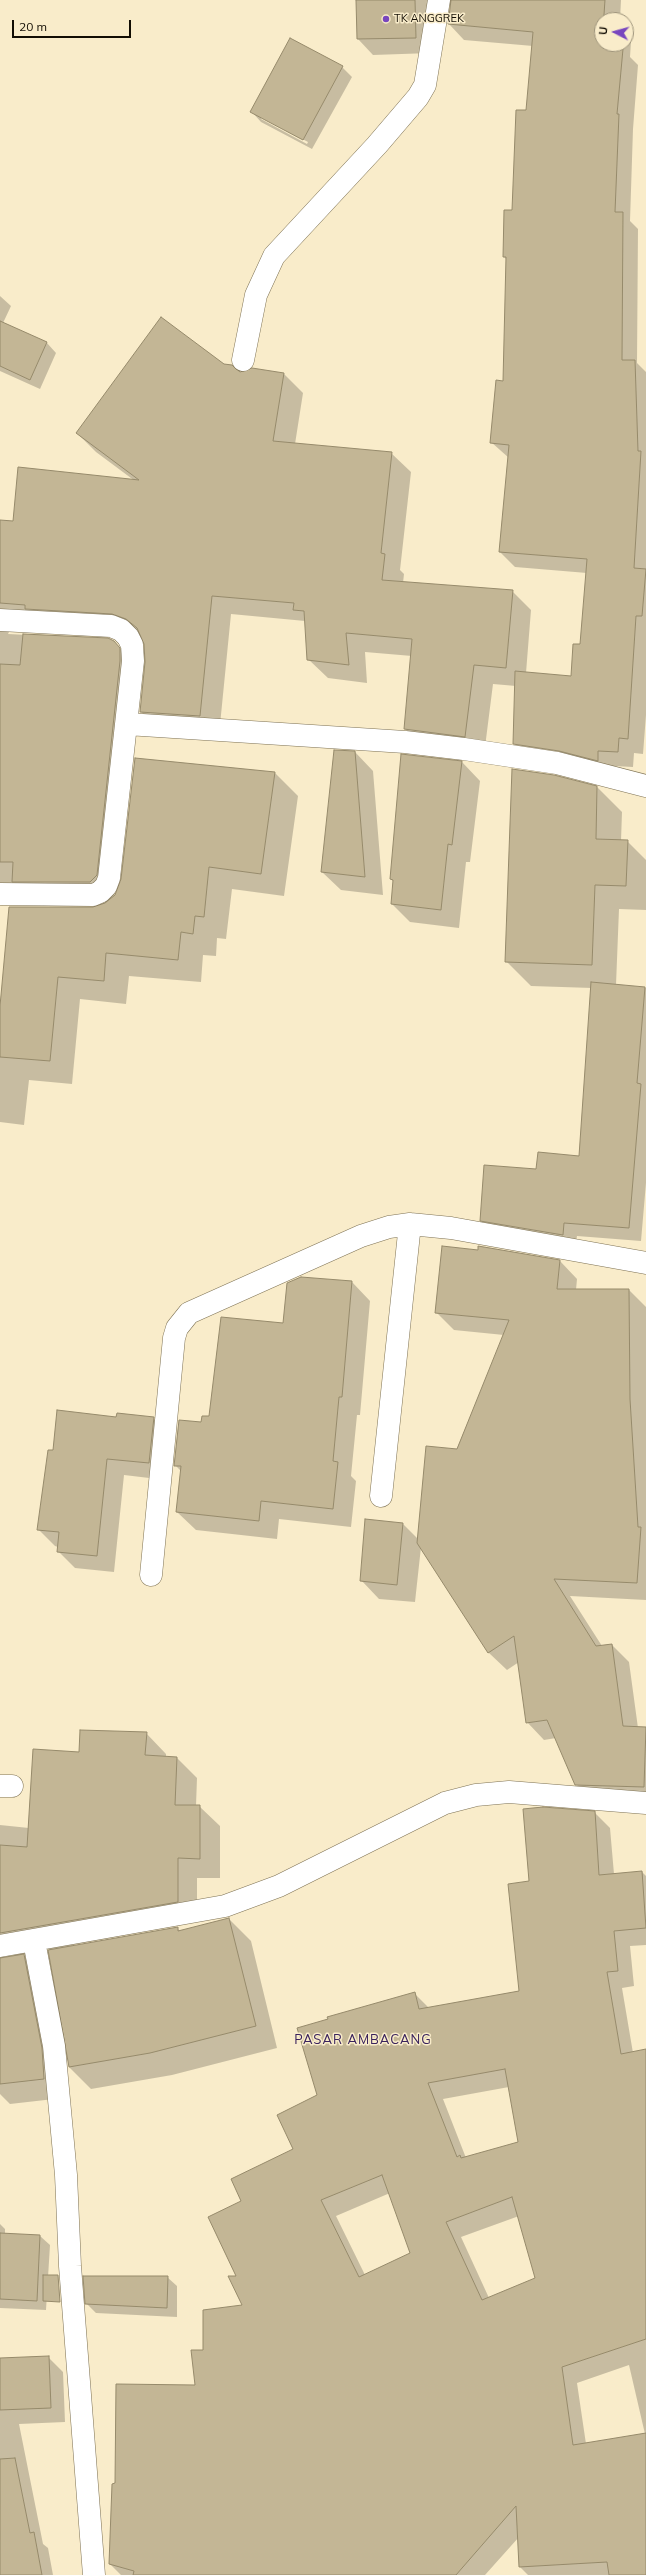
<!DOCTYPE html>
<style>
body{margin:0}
#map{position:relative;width:646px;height:2575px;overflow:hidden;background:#f9ecca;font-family:Mulish,sans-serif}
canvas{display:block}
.north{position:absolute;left:594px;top:12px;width:40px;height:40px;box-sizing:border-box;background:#f9ecca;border:1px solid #9d937a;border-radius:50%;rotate:276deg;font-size:11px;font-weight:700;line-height:16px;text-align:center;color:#120d03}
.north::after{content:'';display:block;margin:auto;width:14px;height:18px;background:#7846be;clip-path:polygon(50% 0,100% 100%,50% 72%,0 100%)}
.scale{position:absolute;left:12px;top:20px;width:119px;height:18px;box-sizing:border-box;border:2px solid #120d03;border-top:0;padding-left:5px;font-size:12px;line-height:14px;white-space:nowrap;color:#120d03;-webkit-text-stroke:3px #f9ecca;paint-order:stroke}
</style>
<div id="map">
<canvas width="646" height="2575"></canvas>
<div class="north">U</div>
<div class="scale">20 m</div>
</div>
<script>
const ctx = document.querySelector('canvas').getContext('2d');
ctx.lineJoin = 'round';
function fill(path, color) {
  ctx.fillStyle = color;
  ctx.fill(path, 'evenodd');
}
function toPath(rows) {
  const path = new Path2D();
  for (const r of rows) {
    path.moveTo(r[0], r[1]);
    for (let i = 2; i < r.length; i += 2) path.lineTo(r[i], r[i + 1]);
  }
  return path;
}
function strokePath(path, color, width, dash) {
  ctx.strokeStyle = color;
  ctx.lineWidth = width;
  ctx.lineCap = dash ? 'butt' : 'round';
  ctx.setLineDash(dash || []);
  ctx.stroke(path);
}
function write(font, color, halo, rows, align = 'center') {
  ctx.font = font + ' Mulish,sans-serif';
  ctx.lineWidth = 3;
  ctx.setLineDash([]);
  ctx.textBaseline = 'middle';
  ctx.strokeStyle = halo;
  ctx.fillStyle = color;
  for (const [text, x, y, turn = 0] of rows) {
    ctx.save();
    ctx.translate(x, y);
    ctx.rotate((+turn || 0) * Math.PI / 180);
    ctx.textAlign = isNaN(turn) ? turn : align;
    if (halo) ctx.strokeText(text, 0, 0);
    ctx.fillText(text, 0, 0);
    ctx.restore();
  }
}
const shadow = toPath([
 [357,0,621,0,620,20,602,20,602,44,626,44,626,36,631,41,630,57,638,65,633,129,630,221,638,229,637,363,646,372,646,715,643,754,634,753,633,767,614,766,613,776,529,759,514,743,516,686,493,684,484,755,424,748,405,729,412,656,365,652,367,683,328,678,308,659,305,621,231,614,219,735,160,731,141,712,146,662,145,644,142,637,132,632,20,626,9,632,8,634,108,639,113,642,133,661,139,680,114,898,122,880,136,759,275,773,298,796,284,896,232,889,226,939,217,938,216,956,203,955,201,982,129,976,126,1004,80,999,72,1084,29,1080,24,1125,0,1122,0,1017,93,908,109,901,0,898,0,521,14,522,135,481,96,452,77,433,223,365,240,373,284,374,303,393,295,444,391,453,411,472,400,570,404,574,403,583,512,591,531,610,526,673,572,677,581,645,587,573,515,567,500,552,509,458,491,442,504,382,507,260,504,257,513,211,527,111,533,46,464,40,449,24,451,5,445,8,431,53,373,55,358,39],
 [342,67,352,77,312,149,261,122,252,112],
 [261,117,308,142,307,144,261,119],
 [0,296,11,306,3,323,47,343,56,353,40,389,0,371],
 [355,752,373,771,383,895,341,890,322,872],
 [462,762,480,781,470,862,466,862,459,928,410,922,392,904,394,882,391,879],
 [597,787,622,812,621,841,627,841,646,860,646,910,619,909,616,985,646,988,646,1183,641,1241,577,1236,575,1248,494,1233,481,1220,537,1170,580,1157,592,988,531,986,506,961],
 [560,1261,577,1279,576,1290,629,1290,646,1307,646,1600,570,1596,602,1646,612,1645,629,1662,638,1728,646,1728,646,1804,594,1802,576,1784,556,1738,544,1740,527,1722,519,1662,507,1670,489,1653,421,1547,415,1602,379,1599,361,1580,403,1524,419,1540,504,1335,454,1330,436,1312],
 [352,1282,370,1301,360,1415,357,1415,351,1476,356,1481,351,1527,279,1519,277,1539,196,1530,177,1512,181,1471,175,1465,202,1423,210,1417,283,1324],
 [117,1418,153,1418,170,1435,166,1480,124,1475,114,1572,75,1568,58,1551,58,1547,55,1546,38,1529,54,1451],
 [146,1733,166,1754,166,1757,177,1758,197,1778,196,1806,199,1806,220,1826,220,1878,197,1878,197,1922,72,1945,72,1947,177,1928,180,1931,229,1919,251,1941,277,2048,172,2075,91,2089,69,2067,49,1949,22,1954,43,1975,63,2098,10,2104,0,2094,0,1958,16,1956,0,1940,0,1825,29,1828,80,1753],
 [594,1812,610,1828,614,1874,642,1872,646,1876,646,1945,630,1946,634,1986,622,1988,633,2053,646,2050,646,2575,528,2575,520,2567,519,2537,485,2575,121,2575,110,2564,116,2484,196,2386,204,2351,244,2306,238,2277,242,2201,295,2150,318,2096,414,1993,429,2008,520,1991,530,1882],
 [509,2087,519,2143,466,2158,443,2099],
 [390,2193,412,2253,365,2275,336,2216],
 [519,2216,537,2279,489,2298,461,2237],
 [629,2365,645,2434,586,2444,577,2383],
 [0,2224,5,2229,5,2234,40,2236,50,2245,46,2310,0,2308],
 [167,2277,177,2286,177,2317,96,2313,86,2303],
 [48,2357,63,2372,65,2422,19,2424,43,2544,48,2548,53,2575,0,2575,0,2359]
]);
const building = toPath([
 [356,0,415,0,416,38,357,39,356,0],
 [451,0,605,0,602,44,615,44,614,48,623,49,617,114,619,114,615,212,623,212,622,360,635,360,638,451,641,451,634,568,646,569,642,616,636,616,628,739,619,738,618,752,598,751,598,761,559,751,513,744,515,671,571,676,573,644,580,644,587,559,499,552,509,445,490,443,496,380,503,381,506,257,503,257,504,210,512,210,516,110,526,110,533,32,448,24,451,0],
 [290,38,343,66,303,140,250,112,290,38],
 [161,317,224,364,232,365,240,372,252,368,284,373,273,441,392,452,381,553,385,554,382,580,513,590,506,668,474,665,465,737,404,729,412,639,346,633,349,665,307,660,304,611,293,610,294,603,212,596,200,716,140,712,145,662,144,644,137,628,126,619,112,614,25,609,25,605,0,603,0,520,13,521,18,467,139,480,76,433,161,317],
 [0,321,47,342,30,380,0,366,0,321],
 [23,634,108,638,114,641,120,648,120,661,97,875,90,882,12,882,13,862,0,862,0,664,20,665,23,634],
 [334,750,355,751,365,877,321,872,334,750],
 [401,754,462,761,452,845,448,844,441,910,391,904,393,880,390,879,401,754],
 [135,758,275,772,261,874,209,867,204,917,195,916,193,934,181,932,178,960,106,953,104,981,58,977,50,1061,0,1057,0,1006,9,907,93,907,105,903,115,895,121,879,135,758],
 [512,769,554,775,597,786,596,839,628,840,626,886,595,885,592,965,505,962,512,769],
 [591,982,645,987,637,1083,641,1084,629,1228,564,1223,563,1235,480,1221,484,1165,536,1169,538,1152,579,1156,591,982],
 [442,1246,478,1250,478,1246,560,1260,557,1289,629,1289,630,1399,638,1527,641,1527,637,1583,554,1579,596,1646,612,1644,623,1726,646,1727,644,1787,575,1785,547,1720,526,1723,514,1636,488,1653,417,1543,426,1446,457,1449,509,1320,435,1313,442,1246],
 [301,1277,352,1281,342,1397,339,1397,333,1461,338,1462,333,1509,261,1501,259,1521,176,1512,181,1466,174,1466,179,1420,201,1422,202,1416,209,1416,221,1317,283,1323,287,1283,301,1277],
 [57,1410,116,1417,117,1413,154,1417,149,1463,107,1459,97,1556,57,1552,59,1532,37,1530,48,1450,53,1450,57,1410],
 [365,1519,403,1523,397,1585,360,1581,365,1519],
 [80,1730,147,1732,145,1755,177,1757,175,1805,200,1805,200,1859,178,1858,178,1902,0,1933,0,1845,27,1847,33,1749,79,1752,80,1730],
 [543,1807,595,1811,599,1875,642,1871,646,1928,614,1931,618,1971,607,1972,621,2054,646,2049,646,2339,562,2367,573,2445,646,2433,646,2575,609,2575,607,2562,519,2567,516,2506,456,2575,133,2575,134,2571,109,2564,112,2484,115,2483,116,2384,195,2385,191,2350,203,2350,203,2310,242,2305,228,2276,236,2276,208,2217,241,2201,231,2179,293,2149,277,2115,317,2095,297,2028,328,2019,327,2017,415,1992,419,2009,519,1991,508,1884,529,1881,523,1809,543,1807],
 [505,2069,518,2142,461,2158,460,2155,457,2157,428,2083,505,2069],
 [382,2175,410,2253,359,2277,321,2200,382,2175],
 [512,2197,535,2278,482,2300,446,2222,512,2197],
 [229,1918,256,2026,150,2053,69,2067,48,1950,178,1927,178,1931,229,1918],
 [24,1954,42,2048,44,2079,0,2084,0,1958,24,1954],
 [0,2233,40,2235,37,2301,0,2299,0,2233],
 [43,2275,58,2275,60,2302,43,2301,43,2275],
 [83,2276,168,2276,167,2308,85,2304,83,2276],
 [49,2356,51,2408,0,2410,0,2358,49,2356],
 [15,2458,30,2533,34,2532,42,2575,0,2575,0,2459,15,2458]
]);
const minor = toPath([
 [243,360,256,295,274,256,377,145,418,97,425,85,439,0],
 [0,620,111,626,121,630,128,637,132,645,133,661,109,878,106,886,100,892,93,895,0,894],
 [127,724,405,742,464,749,557,763,646,786],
 [381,1496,410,1224],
 [151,1575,174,1338,177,1328,189,1313,361,1236,389,1227,410,1224,451,1228,646,1263],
 [0,1786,12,1786],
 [34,1941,54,2046,66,2175,70,2266,94,2575],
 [0,1946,225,1906,279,1886,445,1803,476,1795,509,1792,646,1803]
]);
const markers = [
 [386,19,4,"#7846be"]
];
const poiNames = [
 ["TK ANGGREK",394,19]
];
const quarterNames = [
 ["PASAR AMBACANG",363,2040]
];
fill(shadow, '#0003');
fill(building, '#c3b695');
strokePath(building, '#968a6b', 1);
strokePath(minor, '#7e7254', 23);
strokePath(minor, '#fff', 22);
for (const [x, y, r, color] of markers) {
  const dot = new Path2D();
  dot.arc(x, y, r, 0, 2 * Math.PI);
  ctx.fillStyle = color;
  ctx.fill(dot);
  strokePath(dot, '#f9ecca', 1.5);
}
write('11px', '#120d03', '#f9ecca', poiNames, 'left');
ctx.letterSpacing = '1px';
write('13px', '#39225c', '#f9ecca', quarterNames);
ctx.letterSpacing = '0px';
</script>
